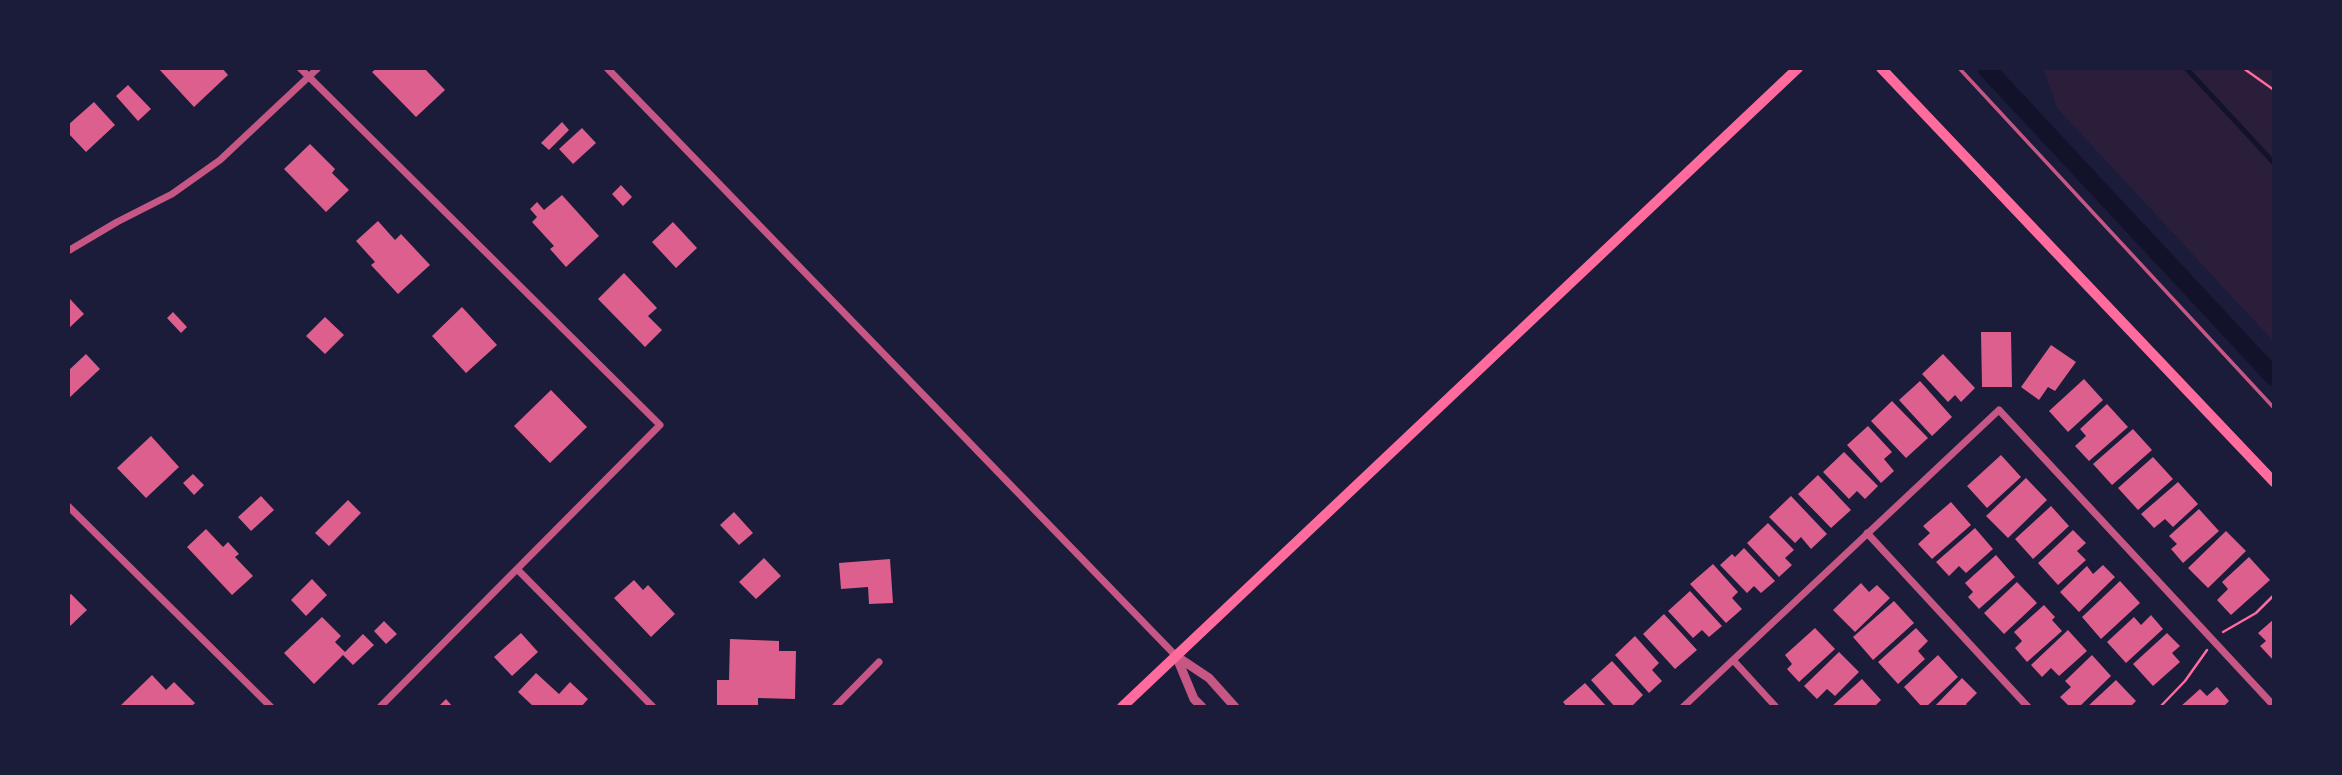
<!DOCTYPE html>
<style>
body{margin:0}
#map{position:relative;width:2342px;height:775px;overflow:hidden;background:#1b1b3a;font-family:Commissioner,sans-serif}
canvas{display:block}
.frame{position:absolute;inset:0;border:70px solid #1b1b3a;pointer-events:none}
</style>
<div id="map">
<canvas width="2342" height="775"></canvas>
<div class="frame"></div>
</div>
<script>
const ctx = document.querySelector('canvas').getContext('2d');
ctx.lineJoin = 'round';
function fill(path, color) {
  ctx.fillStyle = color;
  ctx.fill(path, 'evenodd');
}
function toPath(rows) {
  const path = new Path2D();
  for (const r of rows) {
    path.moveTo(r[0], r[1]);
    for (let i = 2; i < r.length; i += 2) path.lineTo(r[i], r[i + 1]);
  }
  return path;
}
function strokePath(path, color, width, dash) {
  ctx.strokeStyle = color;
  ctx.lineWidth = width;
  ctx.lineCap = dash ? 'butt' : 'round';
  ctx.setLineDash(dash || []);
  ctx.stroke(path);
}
const green = toPath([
 [2043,68,2274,68,2274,342,2057,108]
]);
const stream = toPath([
 [2186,68,2274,163]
]);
const canal = toPath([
 [1986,68,2274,377]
]);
const building = toPath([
 [158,68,222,68,228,75,194,107],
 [377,68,424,68,445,90,416,117,372,72],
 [128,85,151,109,138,121,116,96],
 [94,102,115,125,86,152,68,133,68,125],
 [562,122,569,130,549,150,541,143],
 [582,128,596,143,573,164,559,149],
 [310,144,335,169,332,173,349,190,326,212,284,169],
 [621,185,632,197,623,206,612,194],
 [562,195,599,236,566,267,550,249,554,246,532,222,537,217,530,209,537,202,544,210],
 [378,221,395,240,401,234,430,265,398,294,371,265,375,262,356,241],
 [673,222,697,248,676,268,652,242],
 [624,273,657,308,648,316,662,330,645,347,598,299],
 [70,299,84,314,68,329,68,301],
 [462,307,497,345,466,373,432,336],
 [173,312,187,327,181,333,167,318],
 [325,317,344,335,325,354,306,336],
 [1981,332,2011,332,2012,387,1982,387],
 [2051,345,2076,362,2055,391,2048,387,2039,400,2021,387],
 [86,354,100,369,68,399,68,371],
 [1943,354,1975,388,1961,402,1955,395,1948,402,1922,374],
 [2084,379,2103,400,2068,432,2049,411],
 [1920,381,1952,417,1932,436,1899,400],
 [551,390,587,427,550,463,514,426],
 [1892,401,1928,438,1906,458,1871,421],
 [2107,404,2128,427,2089,461,2075,446,2086,436,2080,429],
 [1868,426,1892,452,1884,459,1894,471,1881,483,1847,445],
 [2133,429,2152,450,2112,485,2093,464],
 [151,436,179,467,146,498,117,468],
 [1844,452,1878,486,1865,499,1857,491,1849,499,1823,472],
 [2001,455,2021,477,1987,508,1967,486],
 [2153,457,2173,479,2138,510,2118,488],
 [193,474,204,485,194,495,183,483],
 [1818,475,1851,510,1831,528,1798,494],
 [2026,478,2047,500,2008,538,1986,516],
 [2178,482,2198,504,2173,527,2165,519,2154,528,2141,514],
 [261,496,274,510,251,531,238,517],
 [1791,496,1827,534,1811,549,1801,537,1795,543,1769,517],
 [348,500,361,513,329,546,315,533],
 [1951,502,1971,525,1932,559,1918,544,1930,533,1923,526],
 [2051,506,2069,526,2033,559,2015,539],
 [2199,509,2219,531,2183,563,2171,549,2177,544,2169,536],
 [734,512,753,533,739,545,720,525],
 [1768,523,1794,550,1785,558,1792,565,1779,577,1747,543],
 [1975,528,1993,549,1966,573,1959,566,1949,576,1936,562],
 [206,529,223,547,228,542,239,554,235,557,253,576,232,595,187,547],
 [2073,530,2086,543,2077,551,2086,560,2058,585,2038,563],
 [2226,531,2246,551,2208,588,2188,568],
 [1744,548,1775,581,1761,593,1754,586,1747,593,1720,565,1732,554,1735,557],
 [1996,555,2015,577,1979,609,1968,597,1973,592,1965,583],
 [2249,557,2270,580,2231,615,2217,600,2228,589,2222,582],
 [764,558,781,576,756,599,739,582],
 [890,559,893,603,869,604,868,587,841,589,839,563],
 [1713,564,1738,592,1732,598,1742,609,1726,623,1690,584],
 [2103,565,2115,577,2079,612,2060,592,2087,566,2093,574],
 [312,579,327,595,306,616,291,600],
 [634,580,643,590,648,585,675,614,651,637,614,598],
 [2120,581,2140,603,2101,639,2082,617],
 [2017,582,2037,603,2004,634,1984,613],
 [1861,583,1869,592,1877,585,1890,598,1855,632,1833,610],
 [1690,591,1722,626,1709,637,1702,630,1693,638,1668,611],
 [71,594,87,610,68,628,68,596],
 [1894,601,1914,623,1873,660,1853,637],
 [2044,605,2055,617,2052,620,2062,631,2027,662,2015,648,2022,641,2014,632],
 [1664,614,1697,650,1675,669,1643,634],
 [2151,615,2163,629,2126,663,2107,642,2134,617,2141,625],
 [322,617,341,636,335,642,345,652,363,634,374,645,353,665,343,655,314,684,284,653],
 [2274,619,2274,661,2260,646,2266,641,2258,633],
 [384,621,397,634,386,644,374,631],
 [1815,628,1835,649,1799,682,1787,669,1792,664,1785,655],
 [1916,628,1928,641,1918,651,1925,659,1898,684,1878,662],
 [2068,630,2087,651,2059,676,2051,668,2042,677,2031,665],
 [521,633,538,652,512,676,494,657],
 [2167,633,2180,646,2172,653,2180,662,2153,686,2133,664],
 [1635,636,1659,663,1652,670,1662,681,1649,693,1615,655],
 [730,639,779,641,779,651,796,651,795,699,758,698,758,707,717,707,717,680,729,680],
 [1839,652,1859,672,1835,696,1827,689,1817,699,1804,686],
 [1938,655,1958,677,1926,707,1922,707,1904,687],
 [2092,655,2111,676,2079,707,2070,707,2060,697,2071,687,2065,681],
 [1612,661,1643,695,1631,707,1615,707,1591,680],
 [536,673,559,694,570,682,588,699,581,707,534,707,518,692],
 [152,675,166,690,174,682,195,703,191,707,119,707],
 [1962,678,1977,693,1966,704,1968,707,1934,707],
 [1862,679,1881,700,1874,707,1831,707],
 [2116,680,2136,701,2130,707,2087,707],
 [1585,683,1607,707,1567,707,1563,702],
 [2217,687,2229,701,2223,707,2180,707,2200,689,2207,696],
 [446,699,453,707,438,707]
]);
const path = toPath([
 [2243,68,2274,90],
 [2223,632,2256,613,2274,595],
 [2160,707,2185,681,2207,650]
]);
const service = toPath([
 [1959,68,2274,408]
]);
const minor = toPath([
 [300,68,660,425,380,707],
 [607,68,1176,656],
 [68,251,117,222,172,194,220,160,318,68],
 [68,506,271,707],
 [1867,533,2028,707],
 [518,570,653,707],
 [1733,660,1776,707],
 [835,707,879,662],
 [1683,707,1999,410,2274,706]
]);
const tertiary = toPath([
 [1176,656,1209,678,1235,707],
 [1177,658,1194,699,1202,707]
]);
const secondary = toPath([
 [1881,68,2274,482],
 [1122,707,1798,68]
]);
fill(green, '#2a1e3b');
strokePath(stream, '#12122b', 5);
strokePath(canal, '#12122b', 18);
fill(building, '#dd5f8e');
strokePath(path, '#ff6b9d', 2.5);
strokePath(service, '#c65784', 3.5);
strokePath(minor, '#c65784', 7);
strokePath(tertiary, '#c65784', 9);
strokePath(secondary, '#ff6b9d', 10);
</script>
